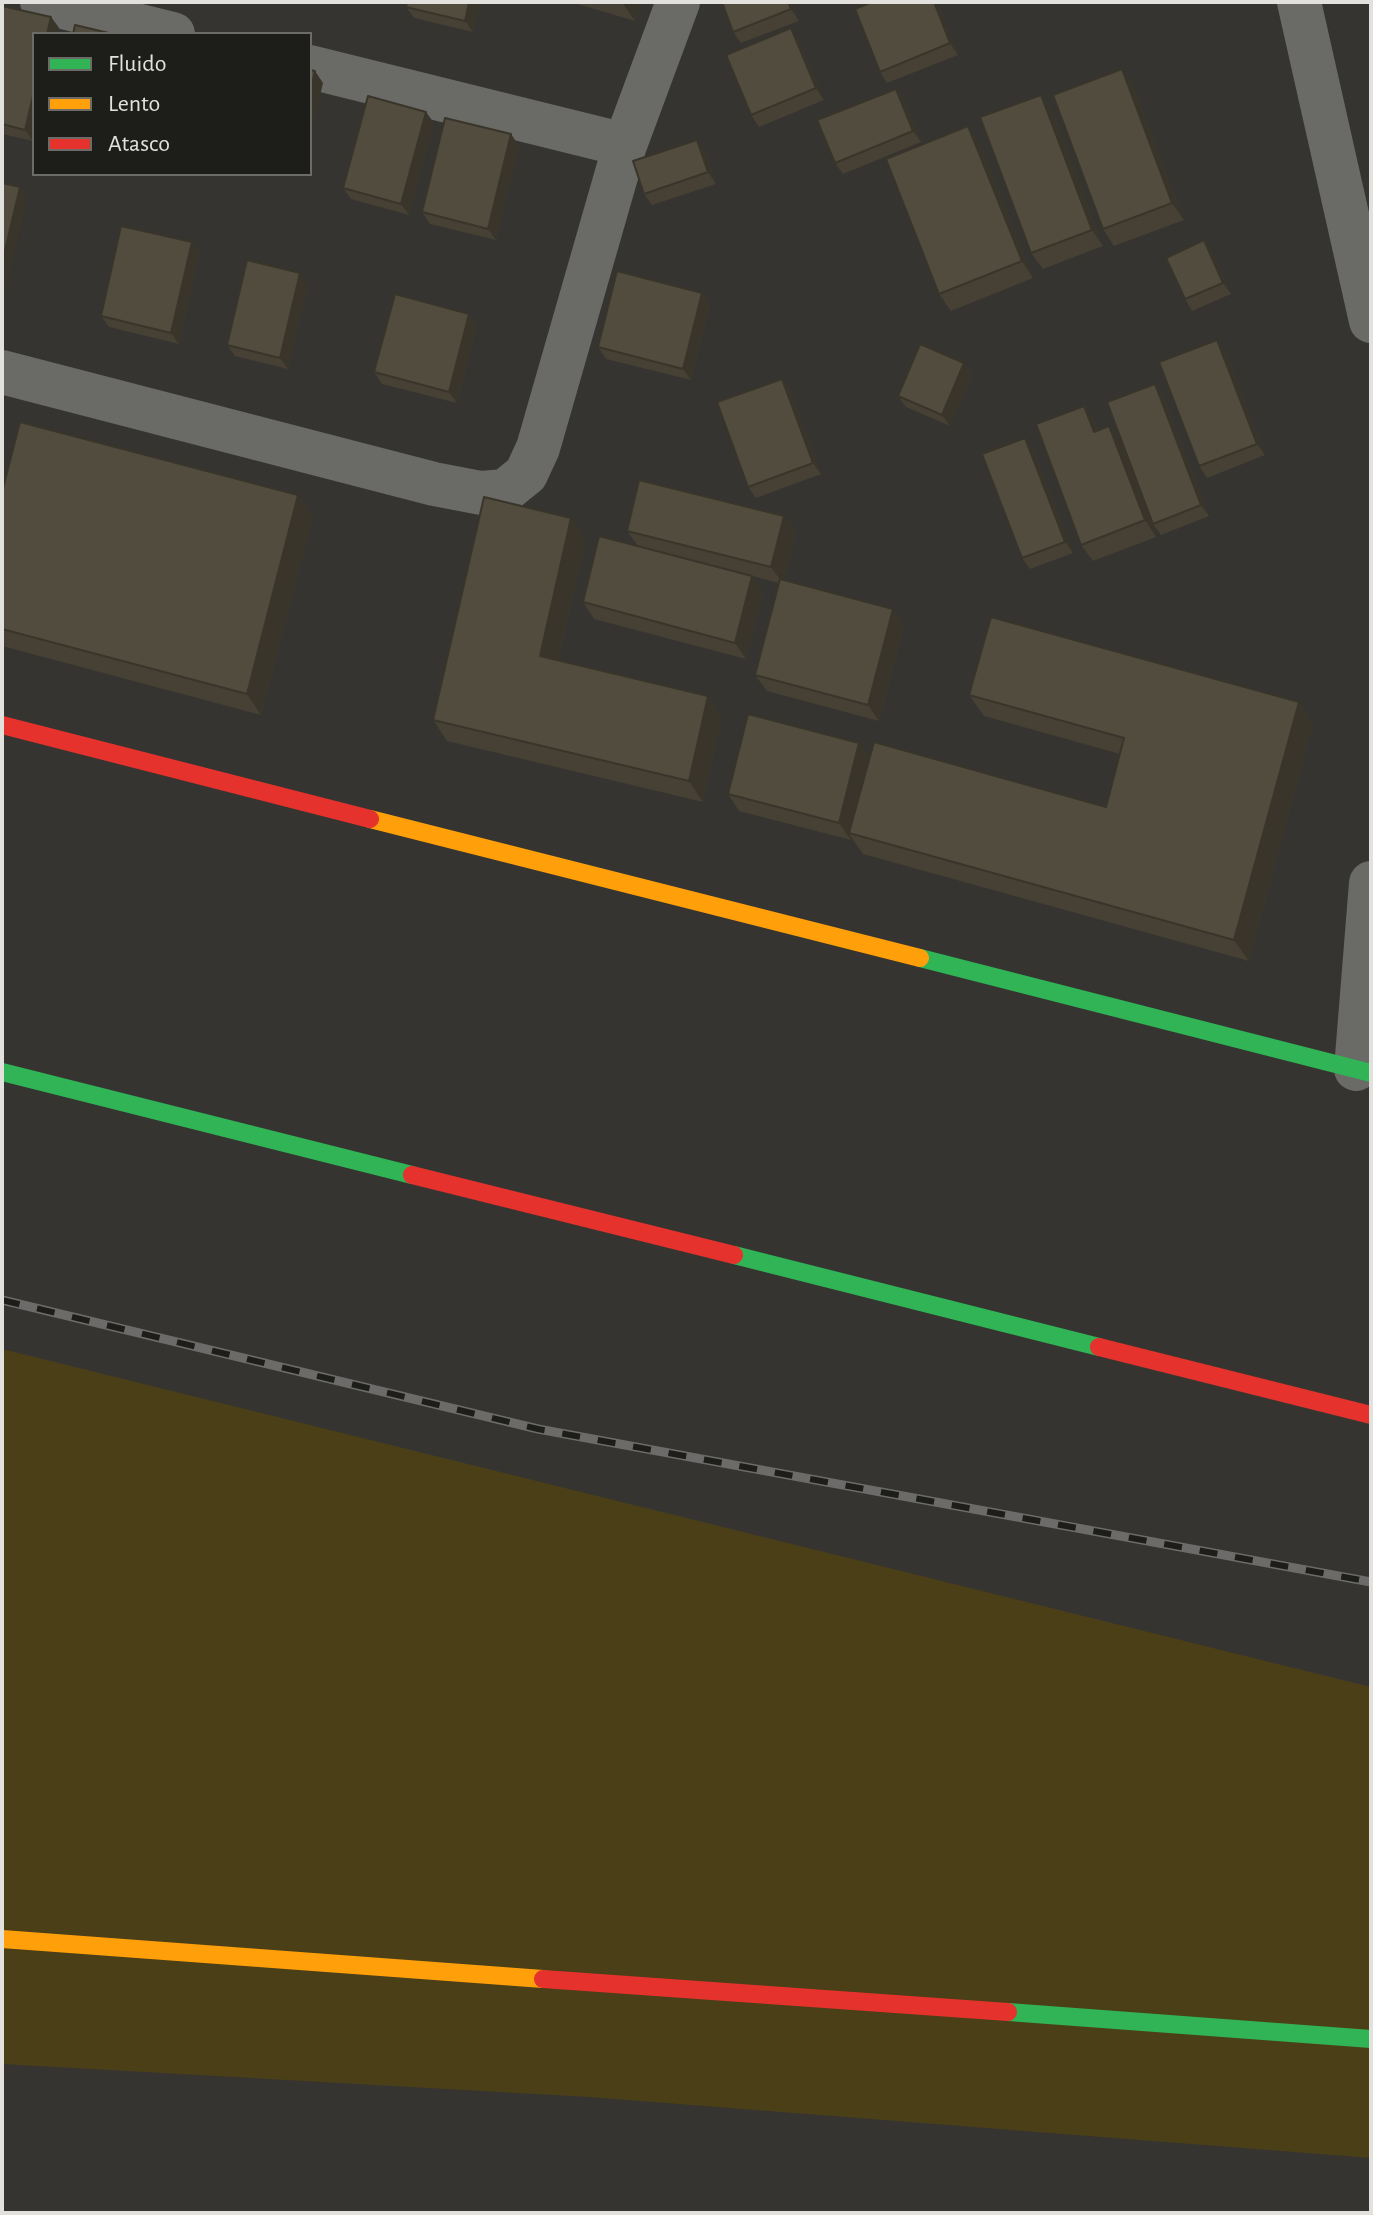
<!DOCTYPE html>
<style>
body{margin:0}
#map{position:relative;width:1373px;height:2215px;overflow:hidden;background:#353431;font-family:"Alegreya Sans",sans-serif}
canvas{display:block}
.frame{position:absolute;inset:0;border:4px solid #e2e1dd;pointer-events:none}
.legend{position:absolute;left:32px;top:32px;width:280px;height:144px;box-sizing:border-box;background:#1d1d1a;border:2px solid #6c6b68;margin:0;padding:10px 14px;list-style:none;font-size:24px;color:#e2e1dd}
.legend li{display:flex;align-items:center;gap:16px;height:40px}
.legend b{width:40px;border:2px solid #6c6b68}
</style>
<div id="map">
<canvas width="1373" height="2215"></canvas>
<div class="frame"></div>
<ul class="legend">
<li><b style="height:10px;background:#30b455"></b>Fluido</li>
<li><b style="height:10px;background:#ff9f0a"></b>Lento</li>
<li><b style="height:10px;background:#e5322d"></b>Atasco</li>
</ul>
</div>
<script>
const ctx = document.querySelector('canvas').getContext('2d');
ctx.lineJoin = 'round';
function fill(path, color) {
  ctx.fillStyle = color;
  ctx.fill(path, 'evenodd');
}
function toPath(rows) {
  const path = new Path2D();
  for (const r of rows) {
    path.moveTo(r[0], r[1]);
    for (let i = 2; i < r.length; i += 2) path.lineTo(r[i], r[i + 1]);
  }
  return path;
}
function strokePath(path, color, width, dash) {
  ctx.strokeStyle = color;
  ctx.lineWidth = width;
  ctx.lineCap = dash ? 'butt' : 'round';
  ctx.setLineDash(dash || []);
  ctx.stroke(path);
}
const green = toPath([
 [2,1349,1371,1687,1371,2158,589,2097,2,2064]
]);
const street = toPath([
 [42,2,173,34],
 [1299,2,1371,321],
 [310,67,625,145],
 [2,372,434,484,481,493,505,491,526,474,538,448,625,145,678,2],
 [1356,1069,1371,883]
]);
const fast = toPath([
 [920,958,1371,1073],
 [2,1072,412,1175],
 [734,1255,1099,1347],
 [1008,2012,1371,2039]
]);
const slow = toPath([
 [370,819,920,958],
 [2,1939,543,1979]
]);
const jam = toPath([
 [2,725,370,819],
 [412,1175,734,1255],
 [1099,1347,1371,1415],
 [543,1979,1008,2012]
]);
const rail = toPath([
 [2,1300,538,1429,1371,1582]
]);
const wall = toPath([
 [480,2,473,32,414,18,406,7],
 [571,2,641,2,635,21],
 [792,2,799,21,741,43,733,32],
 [872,2,937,2,958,55,887,83,880,72],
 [2,6,51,17,59,28,58,34,34,34,33,141,2,134],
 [798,39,824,100,759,127,751,115],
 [1122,69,1133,86,1184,220,1114,246,1103,229],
 [896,89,904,100,921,142,843,174,835,163],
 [1041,95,1052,111,1103,246,1043,269,1031,253],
 [434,123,409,215,351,199,343,188],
 [980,143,1033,278,951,311,939,294],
 [519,146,496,240,430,224,422,212],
 [705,151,716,184,652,205,644,194],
 [1204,240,1212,252,1231,294,1192,311,1185,299],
 [192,242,199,254,179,344,109,327,101,316],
 [308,285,288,369,235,356,227,345],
 [702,293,710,304,691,380,606,359,598,347],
 [469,314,477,326,457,403,382,384,374,372],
 [1217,340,1225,351,1265,455,1207,478,1199,466],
 [964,363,972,375,950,426,906,407,898,396],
 [782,379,790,390,821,474,756,498,748,487],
 [1155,384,1163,395,1209,516,1161,535,1153,524],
 [1084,406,1095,422,1099,431,1121,443,1156,537,1093,561,1081,545],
 [1025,438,1033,449,1073,553,1030,569,1022,558],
 [2,492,298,495,313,516,261,715,2,646],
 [784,516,796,532,784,580,893,609,904,626,879,721,767,691,755,675,779,583,752,576,763,592,746,659,594,619,583,602,638,546,627,531],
 [586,539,558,661,722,717,703,802,447,741,433,720],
 [969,695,1299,702,1313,724,1249,961,863,854,851,837,851,840,739,811,728,794,859,743,869,758,1106,807,1120,754,984,716]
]);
const shadedWall = toPath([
 [469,2,480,2,473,32,465,21],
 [625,2,641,2,635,21,624,5],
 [788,2,792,2,799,21,791,9],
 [934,2,937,2,958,55,950,43],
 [51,17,59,28,58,34,47,34],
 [791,28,798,39,824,100,816,88],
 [1122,69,1133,86,1184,220,1172,203],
 [315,71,323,83,310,139,310,94],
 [896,89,904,100,921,142,913,131],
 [34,92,34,138,33,141,25,130],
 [1041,95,1052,111,1103,246,1092,230],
 [426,112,434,123,409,215,401,204],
 [968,126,980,143,1033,278,1022,261],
 [511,134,519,146,496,240,488,229],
 [697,140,705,151,716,184,708,172],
 [20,187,28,198,4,298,2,294,2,263],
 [1204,240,1212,252,1231,294,1223,283],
 [192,242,199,254,179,344,171,333],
 [300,273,308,285,288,369,280,358],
 [702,293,710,304,691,380,683,369],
 [469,314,477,326,457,403,449,392],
 [1217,340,1225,351,1265,455,1257,444],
 [964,363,972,375,950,426,942,415],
 [782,379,790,390,821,474,813,463],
 [1155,384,1163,395,1209,516,1201,505],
 [1084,406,1095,422,1106,449,1094,432],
 [1109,426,1121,443,1156,537,1145,520],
 [1025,438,1033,449,1073,553,1065,542],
 [298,495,313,516,261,715,247,694],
 [784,516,796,532,783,584,771,567],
 [571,518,586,539,554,677,540,656],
 [752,576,763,592,746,659,735,643],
 [893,609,904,626,879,721,868,705],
 [708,696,722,717,703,802,689,781],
 [1299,702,1313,724,1249,961,1234,940],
 [859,743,871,759,849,833,851,837,851,840,839,823]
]);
const building = toPath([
 [407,2,469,2,465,21,406,7,407,2],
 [722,2,788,2,791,9,733,32,722,2],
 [872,2,934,2,950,43,880,72,855,9,872,2],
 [2,6,51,17,47,34,34,34,34,92,25,130,2,124,2,6],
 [75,25,113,34,73,34,75,25],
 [791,28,816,88,751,115,726,55,791,28],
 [1122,69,1172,203,1103,229,1053,95,1122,69],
 [310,70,315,71,310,94,310,70],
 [896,89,913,131,835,163,817,120,896,89],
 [1041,95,1092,230,1031,253,980,117,1041,95],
 [368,96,426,112,401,204,343,188,368,96],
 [445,118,511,134,488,229,422,212,445,118],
 [968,126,1022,261,939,294,886,159,968,126],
 [697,140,708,172,644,194,633,161,697,140],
 [2,183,20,187,2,263,2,183],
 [121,226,192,242,171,333,101,316,121,226],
 [1204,240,1223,283,1185,299,1166,258,1204,240],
 [247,260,300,273,280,358,227,345,247,260],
 [617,271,702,293,683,369,598,347,617,271],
 [395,294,469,314,449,392,374,372,395,294],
 [1217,340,1257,444,1199,466,1159,362,1217,340],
 [920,344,964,363,942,415,898,396,920,344],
 [782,379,813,463,748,487,717,402,782,379],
 [1155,384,1201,505,1153,524,1107,402,1155,384],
 [1084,406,1094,432,1109,426,1145,520,1081,545,1036,424,1084,406],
 [20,422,298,495,247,694,2,629,2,492,20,422],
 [1025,438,1065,542,1022,558,982,454,1025,438],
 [639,480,784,516,771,567,627,531,639,480],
 [484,497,571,518,540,656,708,696,689,781,433,720,484,497],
 [599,536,752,576,735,643,583,602,599,536],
 [780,579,893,609,868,705,755,675,780,579],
 [991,617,1299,702,1234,940,849,833,874,742,1106,807,1124,738,969,695,991,617],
 [748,714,859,743,839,823,728,794,748,714]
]);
fill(green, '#4b3f18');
strokePath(street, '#6a6a67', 44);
strokePath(fast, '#30b455', 18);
strokePath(slow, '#ff9f0a', 18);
strokePath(jam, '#e5322d', 18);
strokePath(rail, '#6c6b69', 9);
strokePath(rail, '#1d1d1a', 6, [18]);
fill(wall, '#464134');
fill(shadedWall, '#39352b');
fill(building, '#514c3d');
strokePath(building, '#39352b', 2);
</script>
